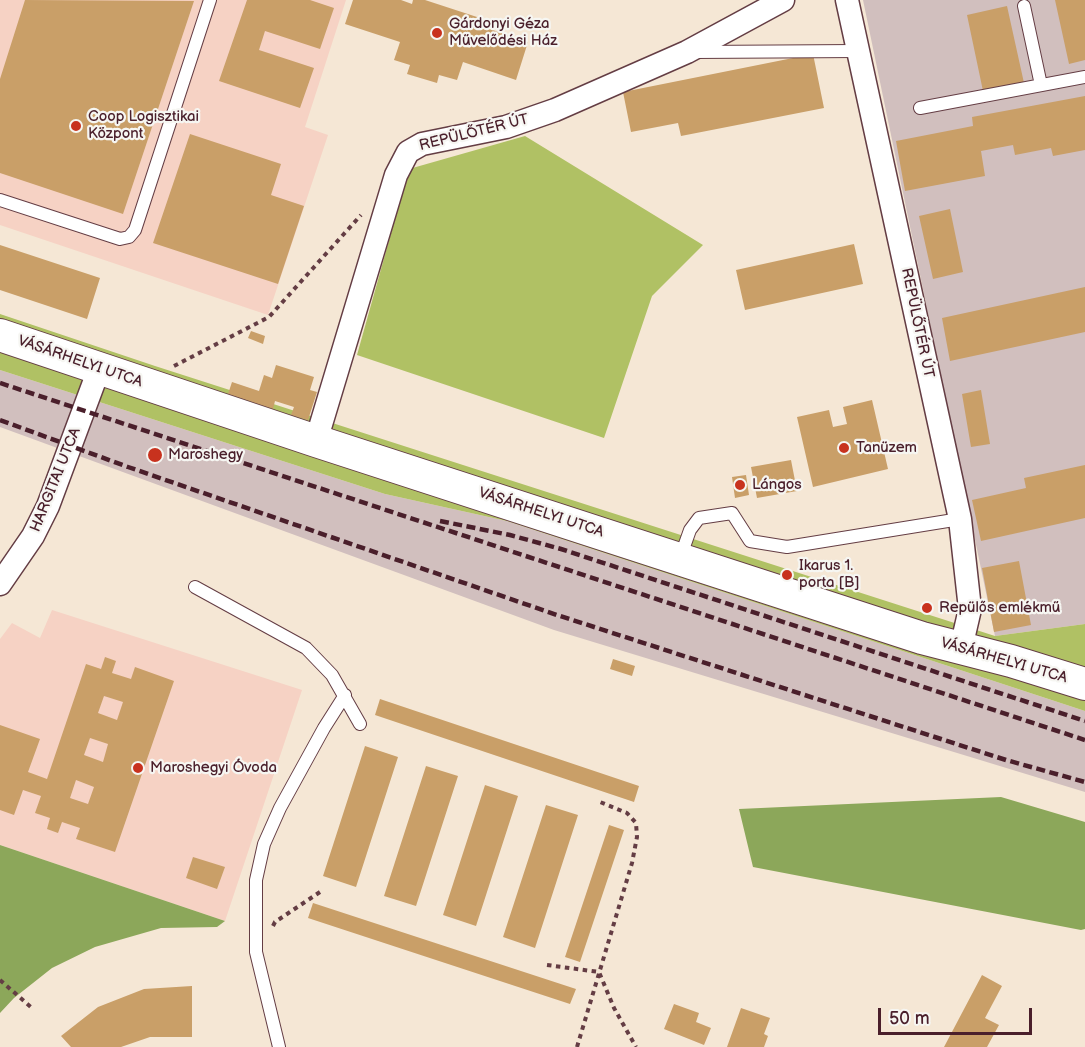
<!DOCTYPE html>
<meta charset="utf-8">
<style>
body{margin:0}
#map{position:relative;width:1085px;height:1047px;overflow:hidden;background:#f5e7d5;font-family:"Balsamiq Sans",sans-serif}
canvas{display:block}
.scale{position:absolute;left:878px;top:1008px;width:154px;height:27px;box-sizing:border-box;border:3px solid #4a1f2b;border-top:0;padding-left:8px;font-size:18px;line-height:21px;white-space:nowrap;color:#4a1f2b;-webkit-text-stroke:4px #f6f6f2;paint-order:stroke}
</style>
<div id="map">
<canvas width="1085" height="1047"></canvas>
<div class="scale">50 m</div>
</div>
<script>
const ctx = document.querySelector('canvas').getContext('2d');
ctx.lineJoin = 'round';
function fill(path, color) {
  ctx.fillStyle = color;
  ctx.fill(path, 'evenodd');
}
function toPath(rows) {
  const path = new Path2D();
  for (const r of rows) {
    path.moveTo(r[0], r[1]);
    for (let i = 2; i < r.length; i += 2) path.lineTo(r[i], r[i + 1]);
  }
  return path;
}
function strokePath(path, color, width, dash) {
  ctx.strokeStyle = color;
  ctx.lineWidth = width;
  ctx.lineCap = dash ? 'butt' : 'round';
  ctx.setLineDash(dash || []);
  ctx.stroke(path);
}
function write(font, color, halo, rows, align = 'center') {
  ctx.font = font + ' "Balsamiq Sans",sans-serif';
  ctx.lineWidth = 4.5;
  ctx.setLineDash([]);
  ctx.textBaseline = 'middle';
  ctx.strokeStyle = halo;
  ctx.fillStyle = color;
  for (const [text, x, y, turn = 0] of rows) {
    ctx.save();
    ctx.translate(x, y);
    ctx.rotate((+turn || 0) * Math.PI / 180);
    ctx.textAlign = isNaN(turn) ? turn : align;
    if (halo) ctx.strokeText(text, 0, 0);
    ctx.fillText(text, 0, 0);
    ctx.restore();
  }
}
const built = toPath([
 [0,0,346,0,305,127,328,135,268,315,0,225],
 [52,610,302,690,225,921,0,845,0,639,12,623,40,638]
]);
const industrial = toPath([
 [863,0,1085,0,1085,624,995,636],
 [0,370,385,494,507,521,1085,711,1085,792,554,630,0,427]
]);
const green = toPath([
 [525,136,703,245,652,296,604,438,357,355,409,169],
 [0,314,155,366,995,636,1085,624,1085,711,507,521,385,494,0,370]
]);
const forest = toPath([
 [1001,797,1085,822,1085,929,1081,930,753,867,739,809],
 [0,845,225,921,217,927,161,928,95,947,52,968,14,998,0,1013]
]);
const building = toPath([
 [25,0,194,1,123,214,0,173,0,79],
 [247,0,310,0,334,8,320,49,265,31,259,50,314,68,300,108,219,81],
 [353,0,401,0,412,4,413,0,425,0,477,17,475,24,528,42,516,80,463,62,457,80,439,75,437,83,407,74,410,65,394,60,400,42,345,24],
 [1055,0,1085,0,1085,60,1069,64],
 [1007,6,1024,83,983,91,967,15],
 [813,54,824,108,681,136,678,123,631,132,623,92],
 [1085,96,1085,150,1053,156,1051,148,1015,155,1013,145,981,151,985,176,905,191,896,141,973,126,972,117],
 [190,134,281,164,271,195,304,206,278,284,153,243],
 [950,209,963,272,933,279,919,216],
 [854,244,863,284,745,310,736,270],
 [0,245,100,278,87,319,0,290],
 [1085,287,1085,332,950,361,942,318],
 [251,331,265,336,263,344,248,338],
 [276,365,314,377,310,390,317,392,308,420,291,415,294,407,275,401,273,409,228,394,232,382,259,391,264,375,272,378],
 [981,390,990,444,971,447,962,394],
 [872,400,888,469,813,487,797,417,829,410,833,427,847,424,843,407],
 [791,460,797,491,757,498,751,467],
 [1085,465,1085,518,981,541,972,500,1026,488,1024,478],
 [746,475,749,495,735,498,732,477],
 [1019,561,1031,625,994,632,982,568],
 [105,657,116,661,112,673,131,679,135,667,174,681,115,852,76,839,80,828,62,822,58,833,47,829,50,818,35,813,41,796,23,790,14,815,0,810,0,725,40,739,28,772,47,779,86,664,101,669],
 [104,696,123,702,117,720,98,713],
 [90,738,108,744,103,762,84,755],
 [76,780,94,787,88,804,70,798],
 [613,659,635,666,632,676,610,669],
 [380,699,639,786,634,802,375,715],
 [365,746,398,757,356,887,323,876],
 [426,766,458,776,416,906,384,896],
 [485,785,518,796,476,926,443,915],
 [546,805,578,815,535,948,503,937],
 [609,825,624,830,580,962,565,957],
 [193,857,225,867,217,889,186,878],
 [313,903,576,989,570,1004,308,918],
 [982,975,1002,986,985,1018,999,1025,987,1047,944,1047],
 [192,986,192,1037,150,1037,121,1047,71,1047,61,1036,98,1007,144,989],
 [674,1004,699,1013,696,1022,711,1028,704,1045,664,1029],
 [741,1008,770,1018,764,1034,768,1036,764,1047,727,1047]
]);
const path = toPath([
 [174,366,269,317,361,215],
 [273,926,275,922,320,892],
 [547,965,599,972,614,1008,636,1047],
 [0,980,32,1008],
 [577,1047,632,863,637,837,636,823,627,813,600,802]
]);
const lane = toPath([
 [1024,6,1041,85],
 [694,52,858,51],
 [920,108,1085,77],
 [0,200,120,239,129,237,135,230,210,0],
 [680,558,690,530,699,518,732,513,750,541,787,547,960,519],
 [195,587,306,648,332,675,360,724],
 [279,1047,256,952,256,880,264,844,280,808,324,728,345,695]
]);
const street = toPath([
 [847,0,960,519,970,609,961,648],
 [316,441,396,175,408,152,422,144,506,127,555,110,687,52,783,0],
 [0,584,33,536,48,506,99,369]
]);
const secondary = toPath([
 [0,335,316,441,922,638,1011,661,1085,684]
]);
const rail = toPath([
 [0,383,1085,740],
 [0,420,128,467,557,615,1006,760,1085,782],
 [440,521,510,535,561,549,1085,721]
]);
const markers = [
 [437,33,6,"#c8321e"],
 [76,126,6,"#c8321e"],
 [844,448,6,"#c8321e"],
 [155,455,8,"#c8321e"],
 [740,485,6,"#c8321e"],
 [787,575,6,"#c8321e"],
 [927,608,6,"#c8321e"],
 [138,768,6,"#c8321e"]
];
const poiNames = [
 ["Gárdonyi Géza",449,24],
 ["Művelődési Ház",449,41],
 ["Coop Logisztikai",88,117],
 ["Központ",88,134],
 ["Tanüzem",856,448],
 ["Maroshegy",168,455],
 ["Lángos",752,485],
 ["Ikarus 1.",799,566],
 ["porta [B]",799,583],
 ["Repülős emlékmű",939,608],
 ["Maroshegyi Óvoda",150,768]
];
const streetNames = [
 ["REPÜLŐTÉR ÚT",474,133,-14],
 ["REPÜLŐTÉR ÚT",917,323,78],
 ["VÁSÁRHELYI UTCA",80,362,19],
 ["HARGITAI UTCA",56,480,-68],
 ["VÁSÁRHELYI UTCA",541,513,18],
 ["VÁSÁRHELYI UTCA",1004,661,16]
];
fill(built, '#f6d2c4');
fill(industrial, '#d1bfbe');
fill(green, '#b0c164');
fill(forest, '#8ca75a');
fill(building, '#c99f68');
strokePath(lane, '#643d44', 14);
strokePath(street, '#643d44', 25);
strokePath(secondary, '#643d44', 34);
strokePath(path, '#643d44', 4, [4.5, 4.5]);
strokePath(lane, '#fff', 12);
strokePath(street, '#fff', 22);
strokePath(secondary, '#fff', 32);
strokePath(rail, '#4a1f2b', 4.5, [9, 4.5]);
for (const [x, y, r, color] of markers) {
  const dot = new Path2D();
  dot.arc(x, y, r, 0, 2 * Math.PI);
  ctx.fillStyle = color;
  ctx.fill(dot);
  strokePath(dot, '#f6f6f2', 2);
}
write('15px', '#4a1f2b', '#f6f6f2', poiNames, 'left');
write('15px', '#4a1f2b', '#f6f6f2', streetNames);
</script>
